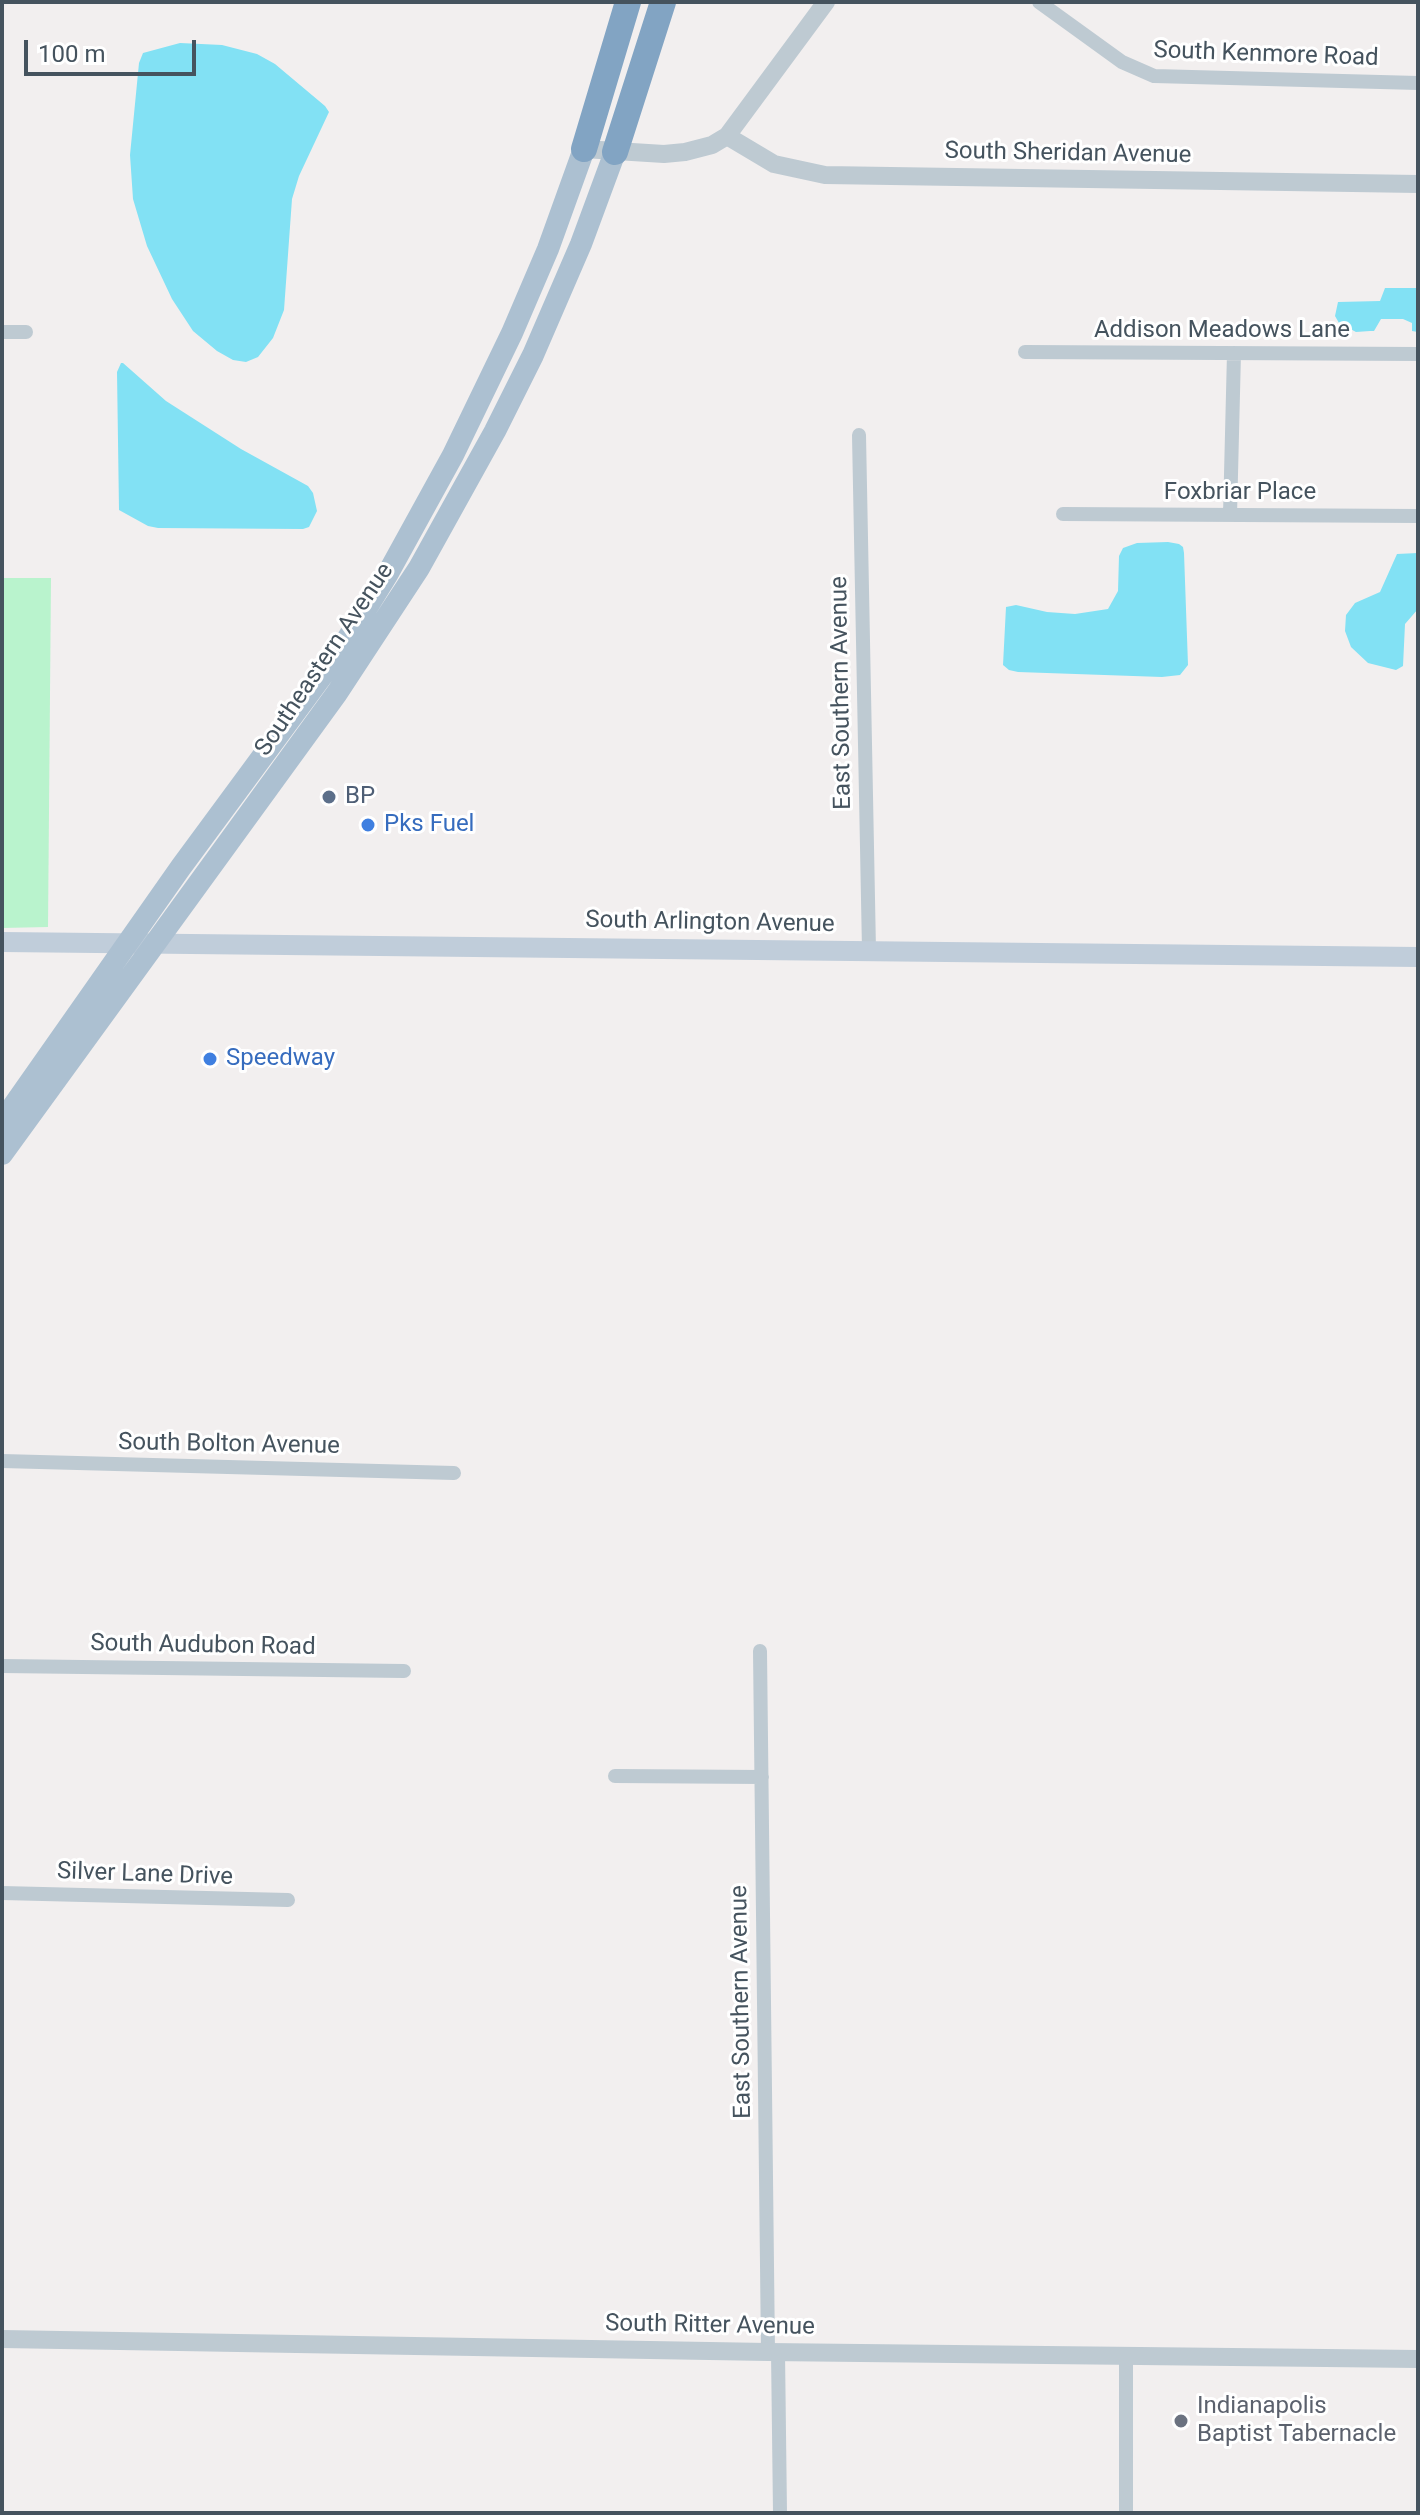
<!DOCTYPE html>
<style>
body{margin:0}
#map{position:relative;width:1420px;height:2515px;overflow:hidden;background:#f2efef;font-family:Roboto,sans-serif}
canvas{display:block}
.frame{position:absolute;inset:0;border:4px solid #45535e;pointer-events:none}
.scale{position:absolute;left:24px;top:40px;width:172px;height:36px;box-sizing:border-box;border:4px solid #45535e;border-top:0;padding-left:10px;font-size:24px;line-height:28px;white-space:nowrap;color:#45535e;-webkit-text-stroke:6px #fff;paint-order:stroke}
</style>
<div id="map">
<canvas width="1420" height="2515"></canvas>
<div class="frame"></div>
<div class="scale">100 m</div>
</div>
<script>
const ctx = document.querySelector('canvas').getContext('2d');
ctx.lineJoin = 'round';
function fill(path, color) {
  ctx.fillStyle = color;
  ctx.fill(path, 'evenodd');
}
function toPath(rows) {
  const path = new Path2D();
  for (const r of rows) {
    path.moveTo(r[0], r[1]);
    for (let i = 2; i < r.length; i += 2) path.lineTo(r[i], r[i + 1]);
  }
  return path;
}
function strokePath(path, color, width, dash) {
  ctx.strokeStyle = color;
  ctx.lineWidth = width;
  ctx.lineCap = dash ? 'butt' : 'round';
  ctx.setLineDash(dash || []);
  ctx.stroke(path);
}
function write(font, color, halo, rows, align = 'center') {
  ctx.font = font + ' Roboto,sans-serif';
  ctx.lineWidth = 6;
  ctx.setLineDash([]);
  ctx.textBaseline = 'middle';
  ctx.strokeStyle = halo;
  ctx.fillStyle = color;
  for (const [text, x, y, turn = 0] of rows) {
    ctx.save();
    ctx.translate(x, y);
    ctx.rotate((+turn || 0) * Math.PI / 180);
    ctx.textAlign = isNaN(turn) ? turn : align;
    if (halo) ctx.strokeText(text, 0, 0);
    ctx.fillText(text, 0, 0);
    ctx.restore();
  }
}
const green = toPath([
 [2,578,51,578,48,927,2,928]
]);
const water = toPath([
 [180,43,222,45,257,54,275,64,325,106,329,112,299,176,292,199,284,310,273,338,258,357,246,362,233,360,217,351,193,331,172,299,147,246,133,199,130,155,139,63,143,53],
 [1385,288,1418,288,1418,332,1412,331,1412,323,1403,319,1381,319,1374,331,1370,331,1356,332,1339,323,1335,316,1338,302,1380,301],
 [121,363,123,363,166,401,241,449,308,486,313,493,317,511,309,527,303,529,158,528,148,526,119,510,117,372],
 [1168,542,1179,544,1183,547,1184,553,1188,665,1180,675,1162,677,1018,672,1009,670,1003,665,1006,607,1016,605,1047,612,1075,614,1108,609,1118,591,1119,556,1123,548,1137,543],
 [1418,553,1418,609,1405,624,1403,666,1396,670,1368,663,1351,647,1345,631,1346,615,1355,603,1380,592,1397,554]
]);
const minor = toPath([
 [1039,2,1122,62,1154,76,1418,83],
 [2,332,26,332],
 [1025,352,1418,354],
 [859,435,869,950],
 [1063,514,1418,516],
 [1230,515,1234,353],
 [2,1461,454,1473],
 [760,1651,768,2352],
 [2,1666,404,1671],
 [615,1776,762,1777],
 [2,1893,288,1900],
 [778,2352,780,2513],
 [1126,2513,1126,2355]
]);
const tertiary = toPath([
 [727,136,774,164,825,175,1418,184],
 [584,149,664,154,685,152,712,145,727,136,826,2],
 [2,2339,768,2352,1418,2359]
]);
const secondary = toPath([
 [2,942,1418,957]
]);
const primary = toPath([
 [2,1122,181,867,338,654,387,575,453,455,512,333,548,249,584,149],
 [2,1154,337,693,419,568,495,431,533,355,581,244,615,152]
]);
const motorway = toPath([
 [584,149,628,2],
 [615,152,663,2]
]);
const markers = [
 [329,797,8,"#5c6f8a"],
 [368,825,8,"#3f7fe0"],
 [210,1059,8,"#3f7fe0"],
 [1181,2421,8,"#6b7280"]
];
const streetNames = [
 ["South Kenmore Road",1266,55,2],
 ["South Sheridan Avenue",1068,154,1],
 ["Addison Meadows Lane",1222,331],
 ["Foxbriar Place",1240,493],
 ["Southeastern Avenue",325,660,-56],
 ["East Southern Avenue",842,693,-91],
 ["South Arlington Avenue",710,923,1],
 ["South Bolton Avenue",229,1445,1],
 ["South Audubon Road",203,1646,1],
 ["Silver Lane Drive",145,1875,2],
 ["East Southern Avenue",742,2002,-91],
 ["South Ritter Avenue",710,2326,1]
];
const serviceNames = [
 ["BP",345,797]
];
const shopNames = [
 ["Pks Fuel",384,825],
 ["Speedway",226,1059]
];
const worshipNames = [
 ["Indianapolis",1197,2407],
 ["Baptist Tabernacle",1197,2435]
];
fill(green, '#b9f3cd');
fill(water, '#82e1f4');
strokePath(minor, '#becad2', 14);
strokePath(tertiary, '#becad2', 18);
strokePath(secondary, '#c0cdda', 20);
strokePath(primary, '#acc0d1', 22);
strokePath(motorway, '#82a4c3', 26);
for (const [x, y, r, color] of markers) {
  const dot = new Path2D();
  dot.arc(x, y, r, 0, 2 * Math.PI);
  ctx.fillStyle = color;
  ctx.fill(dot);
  strokePath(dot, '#fff', 3);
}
write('24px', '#45535e', '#fff', streetNames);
write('24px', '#4e5e75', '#fff', serviceNames, 'left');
write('24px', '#366cbe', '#fff', shopNames, 'left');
write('24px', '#5b616d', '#fff', worshipNames, 'left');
</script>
